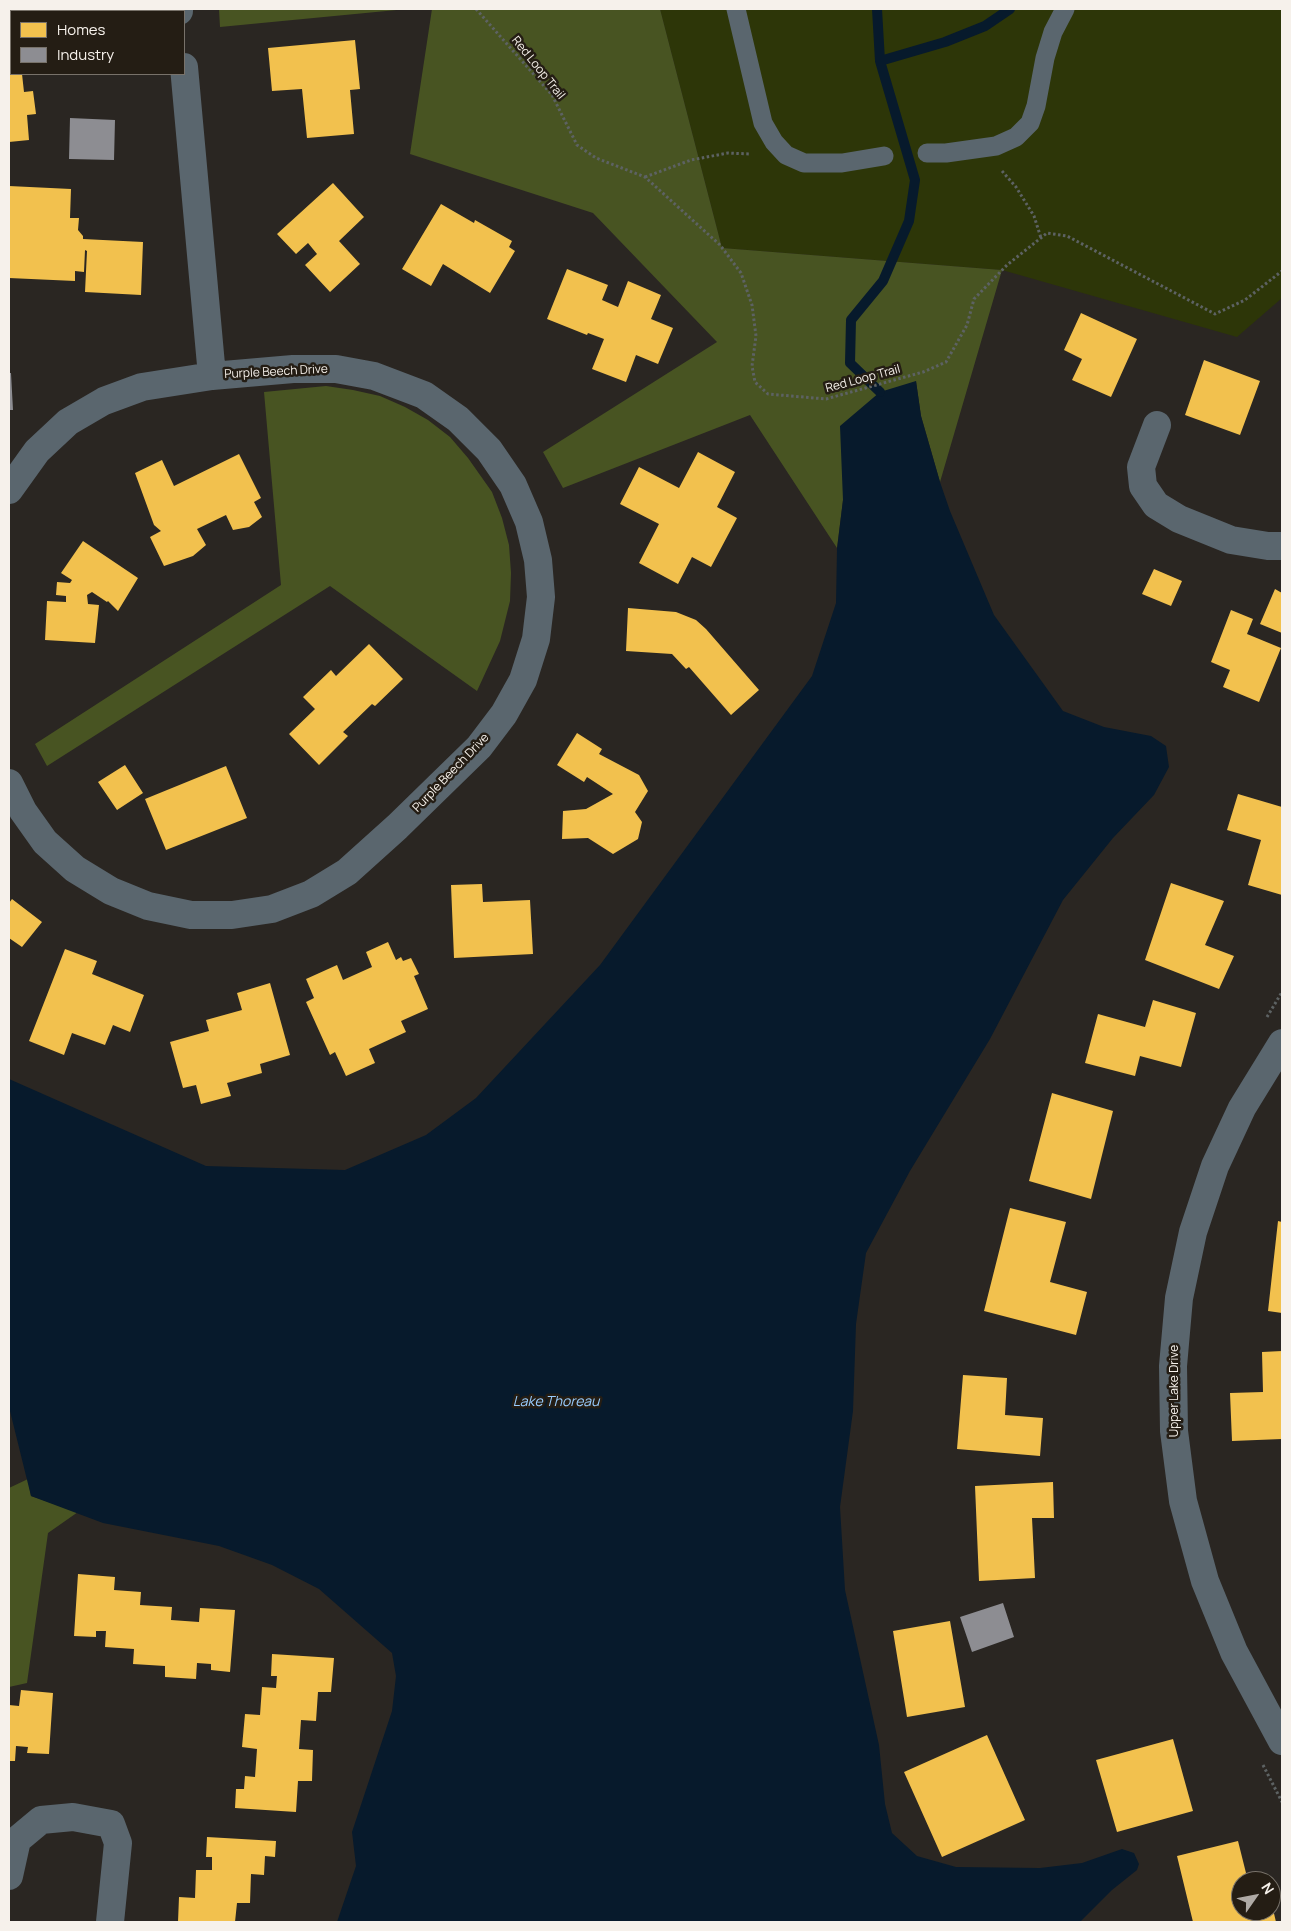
<!DOCTYPE html>
<style>
body{margin:0}
#map{position:relative;width:1291px;height:1931px;overflow:hidden;background:#2a2622;font-family:Manrope,sans-serif}
canvas{display:block}
.frame{position:absolute;inset:0;border:10px solid #f6f1eb;pointer-events:none}
.legend{position:absolute;left:10px;top:10px;width:175px;height:65px;box-sizing:border-box;background:#241d14;border:1px solid #78726a;margin:0;padding:6px 9px;list-style:none;font-size:15px;color:#f6f1eb}
.legend li{display:flex;align-items:center;gap:10px;height:25px}
.legend b{width:25px;border:1px solid #78726a}
.north{position:absolute;left:1231px;top:1871px;width:50px;height:50px;box-sizing:border-box;background:#241d14;border:1px solid #78726a;border-radius:50%;rotate:57deg;font-size:14px;font-weight:700;line-height:20px;text-align:center;color:#f6f1eb}
.north::after{content:'';display:block;margin:auto;width:18px;height:22px;background:#afaaa5;clip-path:polygon(50% 0,100% 100%,50% 72%,0 100%)}
</style>
<div id="map">
<canvas width="1291" height="1931"></canvas>
<div class="frame"></div>
<ul class="legend">
<li><b style="height:14px;background:#f2c14e"></b>Homes</li>
<li><b style="height:14px;background:#8d8d92"></b>Industry</li>
</ul>
<div class="north">N</div>
</div>
<script>
const ctx = document.querySelector('canvas').getContext('2d');
ctx.lineJoin = 'round';
function fill(path, color) {
  ctx.fillStyle = color;
  ctx.fill(path, 'evenodd');
}
function toPath(rows) {
  const path = new Path2D();
  for (const r of rows) {
    path.moveTo(r[0], r[1]);
    for (let i = 2; i < r.length; i += 2) path.lineTo(r[i], r[i + 1]);
  }
  return path;
}
function strokePath(path, color, width, dash) {
  ctx.strokeStyle = color;
  ctx.lineWidth = width;
  ctx.lineCap = dash ? 'butt' : 'round';
  ctx.setLineDash(dash || []);
  ctx.stroke(path);
}
function write(font, color, halo, rows, align = 'center') {
  ctx.font = font + ' Manrope,sans-serif';
  ctx.lineWidth = 5;
  ctx.setLineDash([]);
  ctx.textBaseline = 'middle';
  ctx.strokeStyle = halo;
  ctx.fillStyle = color;
  for (const [text, x, y, turn = 0] of rows) {
    ctx.save();
    ctx.translate(x, y);
    ctx.rotate((+turn || 0) * Math.PI / 180);
    ctx.textAlign = isNaN(turn) ? turn : align;
    if (halo) ctx.strokeText(text, 0, 0);
    ctx.fillText(text, 0, 0);
    ctx.restore();
  }
}
const green = toPath([
 [660,9,1282,9,1282,298,1237,337,1002,270,722,248]
]);
const forest = toPath([
 [219,9,407,9,220,27],
 [432,9,660,9,722,248,1002,270,940,482,921,416,916,381,843,500,837,548,750,415,563,488,543,452,717,342,593,213,410,154],
 [326,386,353,390,380,396,405,407,428,420,450,437,468,458,492,492,502,518,509,545,511,573,510,601,500,641,477,691,330,586,47,766,35,744,281,585,264,392],
 [28,1479,31,1496,78,1512,48,1533,27,1683,9,1687,9,1488]
]);
const water = toPath([
 [916,381,921,416,940,482,950,511,994,615,1063,711,1104,727,1151,736,1166,746,1169,767,1154,795,1113,838,1063,900,990,1039,910,1171,866,1253,856,1324,853,1411,840,1507,845,1590,879,1745,885,1804,892,1833,917,1856,956,1867,1040,1868,1082,1863,1122,1849,1134,1853,1139,1864,1137,1870,1112,1890,1080,1922,337,1922,356,1866,352,1832,392,1711,396,1676,392,1653,319,1589,272,1565,219,1546,103,1523,31,1496,9,1407,9,1079,206,1166,345,1170,426,1135,476,1098,600,965,812,676,836,603,837,549,843,500,840,426,880,392]
]);
const homes = toPath([
 [355,40,360,89,350,90,354,134,307,138,302,89,272,91,268,48],
 [9,51,11,51,11,74,22,74,24,92,33,91,36,114,27,115,29,140,9,142],
 [333,183,364,217,339,241,360,264,330,292,305,265,317,254,308,243,296,254,277,234],
 [9,186,71,189,70,218,79,218,78,230,83,236,83,239,143,242,141,295,85,292,87,251,85,250,84,272,75,271,75,281,9,278],
 [441,204,474,223,475,220,512,241,509,247,515,251,490,293,443,264,431,286,402,269],
 [567,269,608,285,602,300,618,307,628,281,661,295,651,319,673,328,658,364,636,355,626,382,592,369,604,339,588,333,587,335,547,319],
 [1081,313,1137,339,1111,397,1072,380,1082,359,1064,350],
 [1204,360,1260,381,1240,435,1185,415],
 [698,452,735,472,717,507,737,518,711,567,692,557,678,584,639,563,659,524,620,504,639,467,679,488],
 [239,454,261,498,254,502,262,517,249,527,233,530,226,515,197,529,206,545,193,556,164,566,150,537,161,531,154,525,135,473,162,460,174,486],
 [83,541,138,578,118,611,108,601,107,602,92,592,87,595,88,604,99,605,95,643,45,640,47,601,66,602,66,596,56,595,57,582,70,583,72,580,61,573],
 [1154,569,1182,581,1171,606,1142,594],
 [1275,589,1282,593,1282,633,1260,624],
 [628,608,676,612,696,620,706,629,759,690,731,715,689,667,686,669,672,654,626,651],
 [1231,610,1253,619,1247,634,1281,648,1259,702,1223,687,1230,670,1211,662],
 [369,644,403,679,375,706,372,704,343,732,348,736,319,765,289,734,315,709,303,697,331,670,336,676],
 [577,733,602,749,599,754,639,775,648,791,635,812,642,822,638,839,613,854,588,838,562,839,563,811,586,809,613,794,587,777,584,782,557,765],
 [125,765,143,793,117,810,98,782],
 [226,766,247,818,166,850,145,799],
 [1238,794,1282,807,1282,895,1248,885,1261,840,1227,830],
 [1171,883,1224,901,1205,945,1234,956,1219,989,1145,960],
 [482,884,483,902,530,900,533,954,454,958,451,885],
 [12,899,42,922,22,947,9,938,9,903],
 [388,942,396,960,401,957,403,961,411,958,419,974,414,976,428,1009,401,1021,406,1032,369,1049,375,1063,346,1076,335,1052,330,1055,306,1002,314,998,306,979,337,965,343,980,372,967,366,952],
 [65,949,97,961,92,974,144,995,130,1032,113,1025,105,1045,72,1033,64,1055,29,1041],
 [270,983,290,1055,260,1064,262,1073,227,1083,231,1096,201,1104,196,1085,183,1088,170,1042,209,1031,206,1020,242,1010,237,993],
 [1153,1000,1196,1013,1181,1067,1140,1056,1135,1076,1085,1063,1098,1014,1145,1027],
 [1052,1093,1113,1111,1091,1199,1029,1181],
 [1010,1208,1066,1222,1050,1282,1087,1292,1076,1335,984,1311],
 [1278,1221,1282,1222,1282,1313,1268,1311],
 [1282,1351,1282,1439,1232,1441,1230,1393,1263,1392,1262,1352],
 [963,1375,1007,1378,1005,1415,1043,1418,1040,1456,957,1449],
 [1053,1482,1054,1518,1032,1518,1035,1578,979,1581,975,1486],
 [78,1574,115,1577,114,1590,141,1592,140,1605,172,1607,171,1620,199,1622,200,1608,235,1610,230,1672,211,1670,211,1664,197,1663,196,1679,165,1677,165,1666,133,1664,134,1649,105,1647,106,1631,96,1631,96,1637,74,1636],
 [950,1621,965,1707,907,1717,893,1631],
 [272,1654,334,1658,331,1692,318,1692,316,1721,301,1720,299,1749,313,1750,312,1781,298,1781,296,1812,235,1808,236,1789,244,1789,245,1776,255,1777,257,1749,242,1747,245,1714,260,1715,262,1687,276,1688,277,1676,271,1676],
 [21,1690,53,1693,49,1754,27,1753,28,1747,16,1746,15,1761,9,1761,9,1705,19,1706],
 [987,1735,1025,1820,942,1857,904,1772],
 [1173,1739,1193,1811,1117,1832,1096,1760],
 [207,1837,276,1841,275,1857,265,1856,264,1875,251,1874,250,1903,237,1903,235,1922,178,1922,179,1897,195,1898,196,1870,212,1870,212,1857,206,1857],
 [1238,1841,1248,1881,1241,1881,1241,1911,1271,1911,1272,1905,1276,1922,1193,1922,1177,1856]
]);
const industry = toPath([
 [70,118,115,120,114,160,69,159],
 [9,373,11,373,13,410,9,410],
 [1003,1603,1014,1637,972,1652,960,1617]
]);
const stream = toPath([
 [877,9,880,61,915,180,909,221,883,281,851,320,850,363,880,392],
 [880,61,945,42,985,26,1010,9]
]);
const path = toPath([
 [476,9,552,95,577,145,596,158,645,177,720,245,741,273,752,305,756,336,752,366,755,382,768,394,826,399,923,372,946,362,967,325,974,299,1007,265,1047,233,1067,236,1215,314,1245,300,1282,271],
 [1002,171,1016,187,1034,216,1041,238],
 [645,177,691,160,728,153,750,154],
 [1267,1017,1282,992],
 [1263,1765,1282,1802]
]);
const service = toPath([
 [736,9,763,123,774,142,786,155,804,163,842,163,884,156],
 [927,153,946,153,996,146,1016,137,1030,123,1036,106,1045,58,1053,32,1065,9]
]);
const minor = toPath([
 [179,9,179,11],
 [184,67,212,376],
 [1157,425,1141,467,1143,486,1156,505,1179,519,1231,540,1268,546,1282,546],
 [9,490,37,451,68,422,104,401,142,387,212,376,293,369,336,369,374,376,424,395,458,419,489,450,513,485,529,522,538,560,541,597,536,639,523,680,504,714,479,747,397,827,347,872,311,894,272,909,232,915,191,915,148,906,111,891,75,869,45,842,23,811,9,783],
 [1282,1043,1242,1108,1215,1166,1193,1232,1179,1298,1173,1366,1174,1431,1183,1501,1205,1581,1234,1652,1282,1741],
 [9,1876,17,1840,41,1820,73,1817,111,1824,118,1843,110,1922]
]);
const streetNames = [
 ["Red Loop Trail",538,68,51],
 ["Purple Beech Drive",276,372,-3],
 ["Red Loop Trail",863,379,-15],
 ["Purple Beech Drive",451,773,-46],
 ["Upper Lake Drive",1175,1391,-90]
];
const waterNames = [
 ["Lake Thoreau",556,1402]
];
fill(green, '#2d3608');
fill(forest, '#485422');
fill(water, '#071a2c');
fill(homes, '#f2c14e');
fill(industry, '#8d8d92');
strokePath(stream, '#071a2c', 10);
strokePath(path, '#5d6263', 3, [2.5, 2.5]);
strokePath(service, '#5a666e', 19);
strokePath(minor, '#5a666e', 28);
write('12px', '#f6f1eb', '#241d14', streetNames);
write('italic 14px', '#99cdff', '#241d14', waterNames);
</script>
